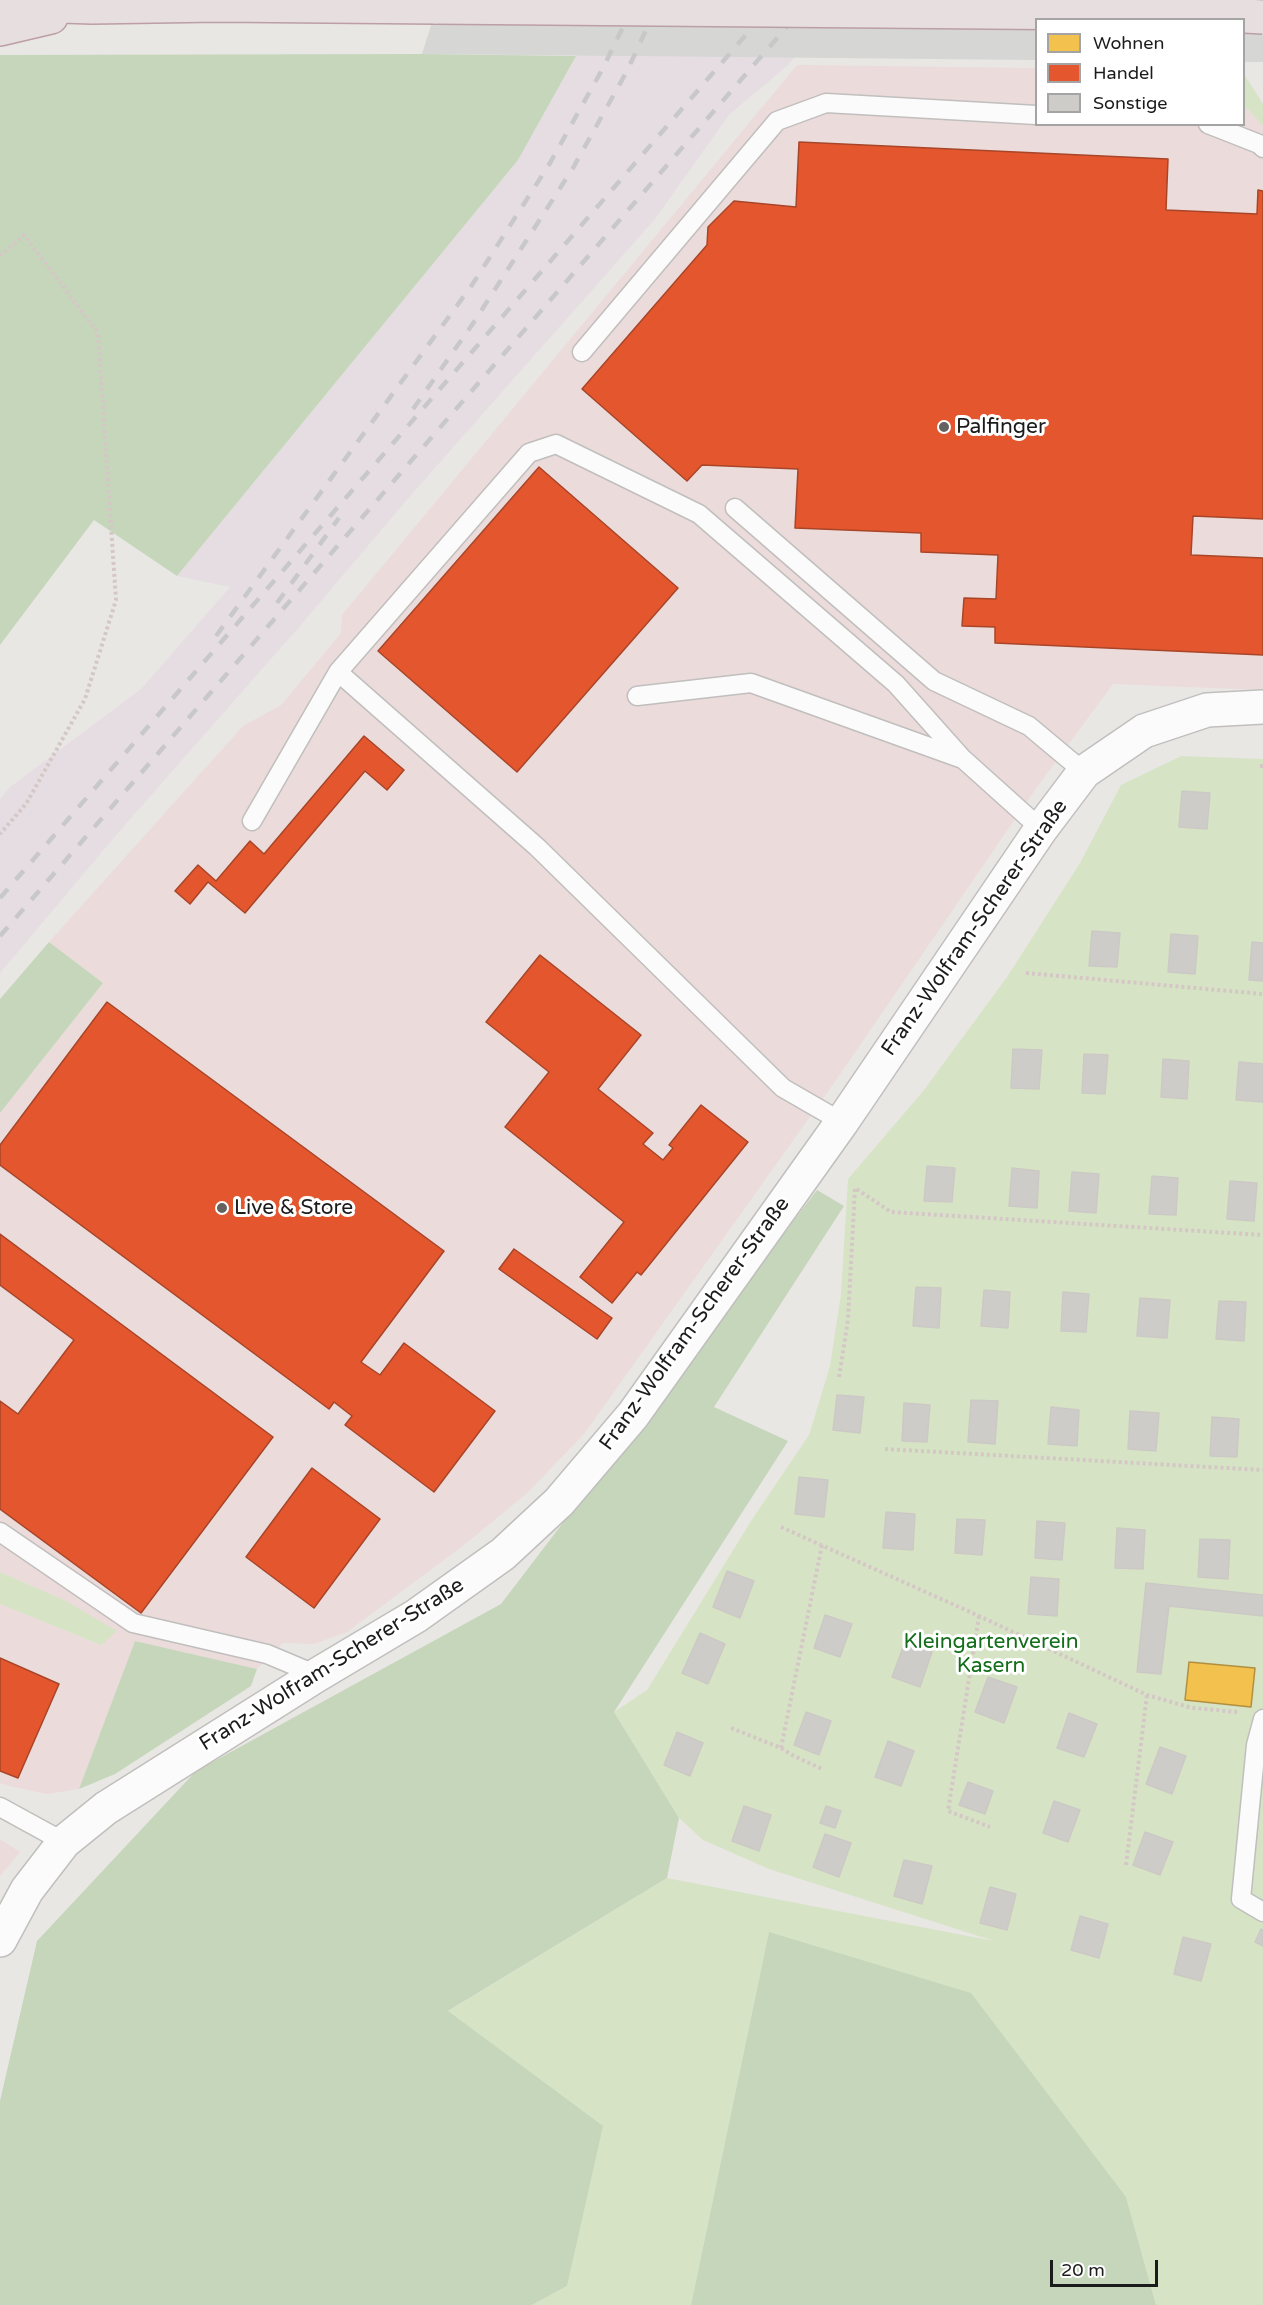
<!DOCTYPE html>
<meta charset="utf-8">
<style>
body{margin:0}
#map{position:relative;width:1263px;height:2305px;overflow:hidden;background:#e9e7e4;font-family:"Varela Round",sans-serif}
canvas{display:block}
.legend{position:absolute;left:1035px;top:18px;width:210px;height:108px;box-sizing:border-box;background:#fff;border:2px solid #a4a4a4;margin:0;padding:8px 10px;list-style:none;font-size:18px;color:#1b1b1b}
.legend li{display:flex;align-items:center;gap:12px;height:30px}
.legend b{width:30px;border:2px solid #a4a4a4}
.scale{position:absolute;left:1050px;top:2260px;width:108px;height:27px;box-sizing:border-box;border:3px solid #1b1b1b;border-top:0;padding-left:8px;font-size:18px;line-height:21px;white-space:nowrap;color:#1b1b1b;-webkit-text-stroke:4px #fff;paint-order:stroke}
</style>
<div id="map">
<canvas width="1263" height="2305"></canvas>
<ul class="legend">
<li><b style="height:16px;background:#f2c14e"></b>Wohnen</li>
<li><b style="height:16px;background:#e4572e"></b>Handel</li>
<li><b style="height:16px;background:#ceccc9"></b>Sonstige</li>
</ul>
<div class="scale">20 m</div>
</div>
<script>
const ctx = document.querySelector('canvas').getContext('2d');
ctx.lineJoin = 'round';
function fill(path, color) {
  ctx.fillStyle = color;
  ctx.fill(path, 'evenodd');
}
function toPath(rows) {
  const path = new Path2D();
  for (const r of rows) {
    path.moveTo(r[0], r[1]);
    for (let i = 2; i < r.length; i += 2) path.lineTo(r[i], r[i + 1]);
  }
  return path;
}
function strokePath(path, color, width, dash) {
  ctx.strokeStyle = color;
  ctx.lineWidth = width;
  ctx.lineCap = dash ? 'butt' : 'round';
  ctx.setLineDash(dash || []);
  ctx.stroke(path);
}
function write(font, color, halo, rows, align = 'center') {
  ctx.font = font + ' "Varela Round",sans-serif';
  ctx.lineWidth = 6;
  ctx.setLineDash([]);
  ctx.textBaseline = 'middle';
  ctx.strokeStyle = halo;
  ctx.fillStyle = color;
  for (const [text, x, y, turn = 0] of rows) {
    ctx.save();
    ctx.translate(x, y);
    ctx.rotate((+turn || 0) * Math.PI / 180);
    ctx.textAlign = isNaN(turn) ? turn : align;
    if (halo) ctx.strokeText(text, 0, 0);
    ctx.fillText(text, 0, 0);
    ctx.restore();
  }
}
const commercial = toPath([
 [797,65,1036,68,1036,124,1244,124,1244,105,1263,126,1263,690,1113,684,1037,787,834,1083,584,1434,526,1494,464,1545,347,1632,314,1644,283,1643,257,1669,135,1641,79,1789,47,1794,9,1786,0,1783,0,1604,101,1645,64,1600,0,1572,0,1113,103,983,49,942,243,726,281,705,341,633,342,615],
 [0,1839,20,1852,0,1876]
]);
const industrial = toPath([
 [603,0,843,0,788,65,729,115,655,219,411,495,300,626,124,826,0,973,0,799,10,787,141,689,230,587,177,576,518,160,576,56]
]);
const grass = toPath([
 [1244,74,1263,104,1263,126,1244,105],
 [1181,756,1263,759,1263,2305,1156,2305,1126,2197,769,1933,691,2305,532,2305,567,2286,447,2012,667,1878,994,1941,769,1869,703,1840,679,1818,614,1712,647,1690,751,1521,809,1435,830,1366,841,1294,848,1179,924,1090,1007,977,1080,863,1121,785],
 [0,1572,64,1600,117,1631,101,1645,0,1604]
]);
const forest = toPath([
 [422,54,576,56,518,160,177,576,94,520,0,645,0,55],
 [49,942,103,983,0,1113,0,999],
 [817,1190,844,1206,714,1407,788,1441,614,1712,679,1818,667,1878,448,2011,603,2126,567,2286,532,2305,0,2305,0,2101,37,1941,196,1771,501,1604],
 [135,1641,257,1669,251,1686,115,1774,79,1789],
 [769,1932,971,1993,1126,2197,1156,2305,691,2305]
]);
const pier = toPath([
 [439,0,1263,0,1263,62,1244,62,1244,20,1036,20,1036,60,422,54]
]);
const homes = toPath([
 [1189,1662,1255,1668,1251,1707,1185,1700,1189,1662]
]);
const shops = toPath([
 [799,142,1168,159,1166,210,1257,214,1258,190,1263,191,1263,519,1193,516,1191,555,1263,558,1263,655,995,643,995,627,962,626,964,598,996,599,998,555,921,552,921,533,795,528,798,469,702,465,687,481,582,389,707,245,708,227,734,201,796,207,799,142],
 [539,467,678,588,517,772,378,651,539,467],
 [364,736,404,770,387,790,365,771,245,913,208,882,190,904,175,891,198,865,216,881,250,841,264,854,364,736],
 [540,955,641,1035,598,1089,653,1133,643,1144,663,1160,673,1148,669,1145,701,1105,748,1142,641,1275,637,1272,612,1303,580,1277,624,1222,505,1127,549,1072,486,1022,540,955],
 [107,1002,444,1251,361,1362,380,1375,404,1343,495,1411,434,1492,345,1425,352,1416,334,1402,329,1409,0,1165,0,1145,107,1002],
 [0,1234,273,1437,141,1613,0,1509,0,1401,18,1414,74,1340,0,1285,0,1234],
 [514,1249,612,1318,597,1339,499,1269,514,1249],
 [312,1468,380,1519,314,1608,246,1557,312,1468],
 [0,1658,59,1684,18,1778,0,1771,0,1658]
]);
const building = toPath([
 [1182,791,1210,793,1207,829,1179,827,1182,791],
 [1092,931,1120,933,1117,967,1089,966,1092,931],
 [1171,934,1198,936,1195,974,1168,972,1171,934],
 [1252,942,1263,943,1263,981,1249,980,1252,942],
 [1013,1049,1042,1050,1039,1089,1011,1088,1013,1049],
 [1084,1054,1108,1055,1105,1094,1082,1093,1084,1054],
 [1163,1059,1189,1061,1187,1099,1161,1097,1163,1059],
 [1239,1062,1263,1064,1263,1102,1236,1100,1239,1062],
 [927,1166,955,1168,952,1202,924,1201,927,1166],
 [1012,1168,1039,1171,1037,1208,1009,1206,1012,1168],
 [1072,1172,1099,1174,1096,1213,1069,1211,1072,1172],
 [1152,1176,1178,1178,1176,1215,1149,1214,1152,1176],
 [1230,1181,1257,1183,1254,1221,1227,1219,1230,1181],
 [916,1287,941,1288,939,1328,913,1326,916,1287],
 [984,1290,1010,1292,1008,1328,981,1326,984,1290],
 [1063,1292,1089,1294,1086,1332,1061,1331,1063,1292],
 [1140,1298,1170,1300,1167,1338,1137,1336,1140,1298],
 [1219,1301,1246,1302,1244,1341,1216,1339,1219,1301],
 [837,1395,864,1397,860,1433,833,1430,837,1395],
 [971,1400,998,1401,995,1444,968,1442,971,1400],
 [904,1403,930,1405,927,1442,902,1441,904,1403],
 [1051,1407,1079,1410,1077,1446,1048,1444,1051,1407],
 [1130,1411,1159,1413,1156,1451,1128,1449,1130,1411],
 [1212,1417,1239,1419,1237,1457,1210,1456,1212,1417],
 [799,1477,828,1480,824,1517,795,1514,799,1477],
 [886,1512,915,1514,913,1550,883,1548,886,1512],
 [957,1519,985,1520,982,1555,955,1553,957,1519],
 [1037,1521,1065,1523,1062,1560,1035,1558,1037,1521],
 [1117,1528,1145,1530,1143,1569,1115,1568,1117,1528],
 [1200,1539,1230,1540,1228,1579,1198,1577,1200,1539],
 [727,1571,754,1581,740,1618,713,1607,727,1571],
 [1031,1577,1059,1579,1057,1616,1028,1614,1031,1577],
 [1146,1583,1263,1595,1263,1616,1169,1606,1161,1674,1137,1672,1146,1583],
 [825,1615,852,1624,840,1657,814,1648,825,1615],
 [700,1633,725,1644,708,1684,682,1673,700,1633],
 [905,1642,932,1652,920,1687,892,1677,905,1642],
 [988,1677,1017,1687,1004,1723,975,1712,988,1677],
 [806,1712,831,1721,819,1755,794,1745,806,1712],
 [1069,1713,1097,1724,1084,1757,1057,1748,1069,1713],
 [677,1732,703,1743,690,1776,664,1765,677,1732],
 [888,1741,914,1751,901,1786,875,1777,888,1741],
 [1160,1747,1186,1756,1172,1794,1146,1784,1160,1747],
 [968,1782,993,1791,985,1814,959,1805,968,1782],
 [1054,1801,1080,1810,1068,1842,1043,1833,1054,1801],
 [744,1806,771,1815,759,1851,732,1841,744,1806],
 [826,1806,841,1811,835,1828,820,1823,826,1806],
 [1145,1832,1173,1842,1160,1875,1133,1865,1145,1832],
 [825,1834,851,1843,839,1877,813,1867,825,1834],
 [904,1860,932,1866,922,1904,894,1896,904,1860],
 [990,1887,1016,1894,1007,1930,980,1923,990,1887],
 [1080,1916,1108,1924,1099,1958,1071,1950,1080,1916],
 [1261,1929,1263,1930,1263,1946,1255,1942,1261,1929],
 [1183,1937,1211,1944,1201,1981,1174,1974,1183,1937]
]);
const path = toPath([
 [0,256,24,235,98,333,116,600,85,699,26,804,0,834],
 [1260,766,1263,766],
 [1026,973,1263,994],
 [839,1377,848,1320,855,1188,891,1212,1263,1235],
 [885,1449,1263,1470],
 [781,1527,979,1616,1147,1695,1192,1708,1238,1712],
 [979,1616,948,1811,990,1827],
 [731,1728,781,1748,792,1755,822,1769],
 [781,1748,822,1545],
 [1126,1865,1147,1695]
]);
const service = toPath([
 [1208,124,1259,144,1263,148],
 [582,352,777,121,826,103,1036,115],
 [735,508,934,681,1029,726,1084,772],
 [338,672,537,847,783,1088,842,1122],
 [637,696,751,683,960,758],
 [252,821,338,672,529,453,556,444,699,514,896,684,962,758,1041,829],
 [0,1532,133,1623,267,1654,317,1675],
 [1263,1719,1256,1745,1241,1899,1263,1912],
 [0,1807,64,1842]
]);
const minor = toPath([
 [0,1940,27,1890,64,1842,106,1808,317,1675,416,1616,503,1554,559,1502,633,1415,842,1122,1041,829,1084,772,1144,731,1207,710,1263,707]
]);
const motorway = toPath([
 [0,4,92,7,218,5,437,7],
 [0,29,51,17]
]);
const rail = toPath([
 [413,409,472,325,573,168,627,71,660,0],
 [277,603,339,518],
 [216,636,472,285,550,163,603,68,636,0],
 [0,898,776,0],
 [0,936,810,0]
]);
const motorwayBridge = toPath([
 [437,7,1210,14,1263,17]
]);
const markers = [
 [944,427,6,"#636261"],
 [222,1208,6,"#636261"]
];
const poiNames = [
 ["Palfinger",956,427],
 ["Live & Store",234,1208]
];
const streetNames = [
 ["Franz-Wolfram-Scherer-Straße",975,928,-55],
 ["Franz-Wolfram-Scherer-Straße",695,1324,-54],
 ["Franz-Wolfram-Scherer-Straße",332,1665,-32]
];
const parkNames = [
 ["Kleingartenverein",991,1642],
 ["Kasern",991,1666]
];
fill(commercial, '#ebdbda');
fill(industrial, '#e6dde2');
fill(grass, '#d6e4c5');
fill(forest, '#c5d6bb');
fill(pier, '#d6d6d5');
fill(homes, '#f2c14e');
strokePath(homes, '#b28f3f', 1.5);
fill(shops, '#e4572e');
strokePath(shops, '#a84528', 1.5);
fill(building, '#ceccc9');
strokePath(building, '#ccc9c5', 1.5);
strokePath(service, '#c0bfbe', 21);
strokePath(minor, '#c0bfbe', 36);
strokePath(motorway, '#bb9ea6', 36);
strokePath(path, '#d4c7c6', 4, [3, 3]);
strokePath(service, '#fcfbfb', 18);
strokePath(minor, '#fcfbfb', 33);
strokePath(motorway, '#e7dedf', 33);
strokePath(rail, '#c9c8c8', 4.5, [12, 12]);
strokePath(motorwayBridge, '#bb9ea6', 36, []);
strokePath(motorwayBridge, '#e7dedf', 33);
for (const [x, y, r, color] of markers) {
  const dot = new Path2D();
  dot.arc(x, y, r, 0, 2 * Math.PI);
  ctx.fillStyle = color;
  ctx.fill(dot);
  strokePath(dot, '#fff', 2);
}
write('21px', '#1b1b1b', '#fff', poiNames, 'left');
write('21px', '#1b1b1b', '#fff', streetNames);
write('21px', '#146e1b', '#fff', parkNames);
</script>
